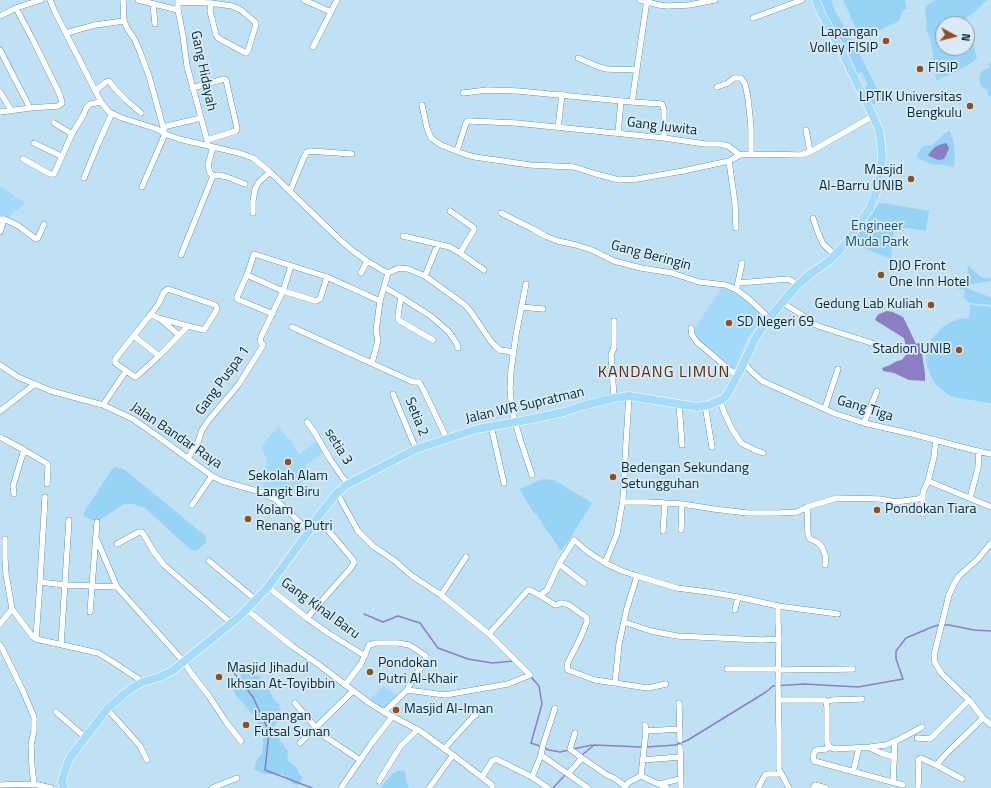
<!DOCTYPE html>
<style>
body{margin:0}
#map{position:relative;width:991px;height:788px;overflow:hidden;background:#c0e1f4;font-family:"Titillium Web",sans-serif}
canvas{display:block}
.north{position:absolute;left:935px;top:16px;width:40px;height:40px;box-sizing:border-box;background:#dbebf5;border:1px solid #839daa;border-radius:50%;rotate:97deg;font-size:11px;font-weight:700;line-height:16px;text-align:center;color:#00283a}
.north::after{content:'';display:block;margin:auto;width:14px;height:18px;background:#914f1d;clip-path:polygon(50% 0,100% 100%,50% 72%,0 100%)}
</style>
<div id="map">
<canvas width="991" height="788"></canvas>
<div class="north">N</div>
</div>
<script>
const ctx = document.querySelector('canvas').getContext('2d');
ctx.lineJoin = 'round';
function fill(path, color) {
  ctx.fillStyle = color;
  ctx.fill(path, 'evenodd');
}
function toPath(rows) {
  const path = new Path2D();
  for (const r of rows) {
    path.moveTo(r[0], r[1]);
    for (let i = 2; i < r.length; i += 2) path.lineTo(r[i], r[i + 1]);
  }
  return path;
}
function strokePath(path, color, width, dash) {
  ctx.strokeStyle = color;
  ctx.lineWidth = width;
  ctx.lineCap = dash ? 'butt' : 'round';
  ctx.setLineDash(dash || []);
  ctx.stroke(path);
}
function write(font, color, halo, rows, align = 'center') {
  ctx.font = font + ' "Titillium Web",sans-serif';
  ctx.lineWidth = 3.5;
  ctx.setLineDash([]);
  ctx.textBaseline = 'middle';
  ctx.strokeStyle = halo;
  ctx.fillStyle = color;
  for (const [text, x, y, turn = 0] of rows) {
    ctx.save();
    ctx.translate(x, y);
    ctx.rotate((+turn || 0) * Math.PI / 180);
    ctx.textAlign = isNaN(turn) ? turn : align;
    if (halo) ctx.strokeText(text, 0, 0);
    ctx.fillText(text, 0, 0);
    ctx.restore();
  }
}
const built = toPath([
 [0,186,25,203,8,218,0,216],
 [723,285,732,289,765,314,747,339,734,371,714,352,696,338,693,331],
 [278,427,292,442,299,455,317,441,323,452,305,466,310,476,298,485,277,496,275,499,261,493,264,483,267,459,261,448,264,443],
 [383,686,400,697,384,712,368,702]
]);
const green = toPath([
 [820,0,831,0,835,11,856,47,882,98,881,101,872,105,864,88,868,86,862,72,857,74,848,53,824,11],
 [843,0,905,0,907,9,903,10,899,21,897,22,861,39],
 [935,0,987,0,976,11,966,18,969,25,977,59,967,66,951,74,936,80,931,42,926,29,927,26,925,9,927,5],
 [943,24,967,24,967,48,943,48],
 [991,63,991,95,988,96,988,91,982,87,980,84,979,77,983,70,990,67,988,64],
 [950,131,954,145,955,156,954,167,942,165,930,164,916,157,923,146,932,145,944,134],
 [879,203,884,203,929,211,926,231,894,226,891,259,858,245,854,241,855,238],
 [968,265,981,277,984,278,991,278,991,281,972,284,968,282,967,276],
 [957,285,966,287,981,294,991,297,991,305,971,303,967,301,964,297,965,290,956,288],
 [970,305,991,307,991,403,958,398,947,394,936,385,931,377,927,365,926,355,929,345,932,338,944,326,949,323,959,319,969,318],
 [116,467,125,470,130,474,203,534,206,537,206,542,199,549,195,551,190,549,145,508,133,504,124,504,98,521,95,521,83,516,85,511,112,469],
 [543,479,554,480,592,503,568,542,561,551,536,514,534,513,519,489],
 [243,673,259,676,269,690,275,701,280,705,279,707,283,716,281,719,276,723,273,729,275,734,289,752,287,754,289,762,296,767,299,774,303,778,297,786,292,783,284,775,280,774,264,774,259,772,254,769,257,760,262,753,263,746,263,733,254,716,236,695,231,687,231,681,239,677],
 [404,770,406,775,406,780,409,788,380,788,393,773,398,771]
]);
const water = toPath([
 [946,143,947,144,949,149,944,159,938,160,929,156,928,155,934,148,939,145],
 [887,311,893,312,903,317,908,327,916,344,919,343,921,345,921,348,920,350,920,353,922,354,925,373,925,381,909,380,894,373,883,371,882,368,890,365,897,361,902,360,907,353,904,338,875,320,877,316,879,314]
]);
const stream = toPath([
 [364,614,383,622,398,616,420,623,438,648,468,659,492,663,514,661],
 [943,625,949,625,974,630,991,631],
 [232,671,240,680,253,697,269,732,265,770,312,788],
 [531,677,539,686,542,704,531,743,540,746],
 [646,747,675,745,688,740,766,692,773,686,804,684,858,687,903,679,896,659,896,651,906,638,932,627,939,625],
 [544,748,549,750,560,752,569,750],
 [573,749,592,745],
 [582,755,594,745,642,747],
 [553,788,565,775]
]);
const minor = toPath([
 [50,0,55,12,101,102,109,112,122,118,157,129,165,134,179,139,239,153,253,158,269,171,339,239,353,251,367,261,382,270,388,273,399,268,408,269,425,276,465,305,471,312,490,340,495,346,500,350,507,351,514,353],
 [123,0,124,21,127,28,135,40,140,52,149,76,165,134,142,187],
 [138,0,178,10],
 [178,0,178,10,183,36,187,66,207,140,208,145],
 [304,0,331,12],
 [640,0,659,5,668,6,689,5,715,0],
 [178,2,211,3,232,6,241,10,255,22,256,24,248,51,246,53,218,38,216,35,210,11,211,3],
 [153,4,155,24],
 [0,16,16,8,41,0],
 [753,18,802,0],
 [66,33,95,25,124,21],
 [313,47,337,0],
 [0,50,30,108],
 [578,58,599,67,607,69,637,70],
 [717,87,728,83,734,78,741,78,745,84,748,98,751,127,751,154],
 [192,88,224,79,226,80,237,128,236,131,207,140],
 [95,91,106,82,109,81,117,91,126,100,141,113],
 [0,92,11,110],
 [463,93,487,90,518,91,632,102,662,104,664,110,664,138],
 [632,102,647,0],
 [422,105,427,128,431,138,441,145,467,155,475,157,530,165,574,167,596,174,619,180,637,179,683,171,729,161,740,155],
 [0,112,30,108,58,106,62,103,60,95,34,42,16,8],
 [54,123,72,134],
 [163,127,201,118],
 [558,128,562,94],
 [806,130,810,152],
 [618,133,621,101],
 [34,143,61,156],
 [457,151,466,123,468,121,470,121,516,123,664,138,705,144,720,144,728,146,740,155,751,154,800,155,810,152,873,116],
 [23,159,50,174,54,174,72,134,84,114,86,108,90,104,101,102],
 [729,161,735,203,736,228],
 [213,176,218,175,227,177,245,184],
 [84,178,98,144,112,113],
 [290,191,304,157,307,152,310,151,352,154],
 [450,211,474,228,474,230,460,253],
 [253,213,253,201,255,189,259,182,270,172],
 [501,213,533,229,545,236,558,241,576,245,592,250,614,261,641,268,672,273,699,282,726,285,737,290,750,300,769,318],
 [813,218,817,230,823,244,835,255],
 [4,219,17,225,36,239,38,238,44,224],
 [0,232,4,219,0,219],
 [403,236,450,247,460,253,484,270],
 [181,255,213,176,210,173,208,165,213,147],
 [361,273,367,261],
 [247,275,283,291,316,301,320,299,327,277],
 [425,276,438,244],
 [738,283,788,279,792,281,797,286],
 [526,284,516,335,511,370,510,388,512,411,520,439,532,475],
 [384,287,401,297,432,317,449,332,457,344,458,348],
 [737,287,742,263],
 [401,297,398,316,398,319,400,321,433,340],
 [783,303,799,313,812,323,818,326,900,352],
 [521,307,543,309],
 [151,314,158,318,188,326,159,356,137,376,135,377,115,363,115,360,116,358,151,314],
 [151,314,159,303,164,292,168,289,215,305,217,308,216,311,204,330,188,326],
 [273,314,237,299,237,297,247,275,254,254,327,277,380,301],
 [160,319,179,335],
 [292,327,413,382,419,382,423,389,447,439],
 [691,328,692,335,697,342,731,371,738,375],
 [134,336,159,356],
 [372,363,378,340,376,331,380,301,388,273],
 [744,363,752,372,762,381,836,414,864,423,912,434,969,449,991,454],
 [0,365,18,377,51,391,103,405,133,419,160,438,212,476,222,481,257,491,275,499,309,531],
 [393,394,416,449],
 [614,398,611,355,614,348,614,321],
 [720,401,724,412,732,429,741,443,755,450,763,453],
 [679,404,682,445],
 [103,405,126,371],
 [705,405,712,447],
 [825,408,838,369],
 [0,411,35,384],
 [307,422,313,430,330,459,343,478,348,484],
 [864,423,877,391],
 [491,426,504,483],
 [0,437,24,450,46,463,48,465,48,468,47,484],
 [188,458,198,442,202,430,208,421,239,384,262,347,263,345,260,341,261,337,283,291,291,266],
 [928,481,991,507],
 [337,493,358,531,373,546,395,561,412,576,441,595,489,634,530,675,508,684,445,695,407,690,384,712],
 [14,494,13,486,24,450],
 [923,496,923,514],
 [970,498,978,468,979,451],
 [622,502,648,502,682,504,714,509,747,513,779,513,797,512,807,507,837,498,880,499,895,502,918,499,923,496,923,492,928,481,934,457,936,440],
 [192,505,212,476],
 [807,507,808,535,810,539,817,542,822,547,826,557,825,565],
 [681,530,682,504],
 [663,531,665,503],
 [5,539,5,559,6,574,12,609,33,637,36,639,98,653,113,662,143,682],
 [97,540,117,587],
 [991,543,978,559,959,576,954,584,949,595,934,655,935,663,942,674,969,700,983,718,991,725],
 [117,544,139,532,142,532,154,552,164,565,231,623],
 [209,561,256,600],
 [605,563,617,534,623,499,625,459,629,396],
 [559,564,584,583],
 [40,582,65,585,117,587,184,662,191,673,209,696,226,722,241,741],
 [268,587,307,618,328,633,365,656],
 [441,595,466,557],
 [541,596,555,605,562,603,569,605,586,617,587,619,587,622,579,641,568,662,567,668,568,670,595,680,648,688,666,684],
 [778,606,838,614],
 [247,610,292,646,318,664,368,702,384,712,420,731,453,755,492,785,492,788],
 [735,610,738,597],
 [90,612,97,522],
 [307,618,333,588,350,569,354,563,354,561,339,543,317,518],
 [624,622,651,631,677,636,762,640,779,639],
 [0,624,12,609],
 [489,634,528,590,530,590,541,596,544,592,547,590,559,564,574,540,588,552,605,563,622,571,637,576,677,588,708,592,738,597,778,606,778,622,779,639,778,684,779,732,779,769,789,788],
 [36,639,40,582,45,497],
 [0,645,2,648,23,691,34,717,34,731,31,744,32,767,34,784],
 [61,645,69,520],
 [727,669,778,669],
 [778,670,853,669],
 [615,683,619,644,627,608,637,576],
 [345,685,361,664,369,645,376,643,398,643,409,645,414,648,426,656,426,661,414,677,407,690],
 [779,700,825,700,826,702,827,707,827,743,830,747,834,749,870,747,886,745,900,739,922,727],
 [826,702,832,700,862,699],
 [295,703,316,728,324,736,360,760],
 [679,703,680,740],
 [107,709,119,722,140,746,147,760],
 [56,712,86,738],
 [646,731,680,729],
 [575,733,570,749,582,758],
 [917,738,930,739,969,700],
 [300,743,353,691],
 [680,747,681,788],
 [830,747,826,749,817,750,815,751,813,756,814,761,903,785],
 [870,748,881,753,894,757],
 [444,749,472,718,476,715],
 [541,755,568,774,588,788],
 [642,760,681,757],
 [936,765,949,751,983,718],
 [853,772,859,748],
 [568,774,582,758,607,775,614,778,625,786],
 [641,776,646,731,645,725],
 [482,777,492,761,496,759,532,777,548,788],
 [532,777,541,755,543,745,555,708],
 [379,781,400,747,417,730],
 [893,782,895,742],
 [659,784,680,779],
 [0,785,34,784,51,788],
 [212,788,237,778],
 [341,788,371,744,392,717],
 [429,788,453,755],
 [624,788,629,782,641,776,667,788],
 [758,788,765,775,767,774,781,774],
 [813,788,815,785,826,788],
 [918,788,919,763,918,760,921,758,936,765,962,779]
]);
const highway = toPath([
 [64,788,62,782,63,777,69,759,107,709,124,694,135,686,143,682,160,677,172,671,239,617,268,587,309,531,317,518,337,493,348,484,416,449,477,429,532,419,564,412,582,406,614,398,629,396,697,407,709,405,723,399,727,395,738,375,756,337,769,318,797,286,809,275,829,261,847,242,870,208,878,187,882,158,881,144,879,130,873,116,841,50,821,13,816,0]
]);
const markers = [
 [886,41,4,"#914f1d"],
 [920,69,4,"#914f1d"],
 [970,106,4,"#914f1d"],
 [911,179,4,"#914f1d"],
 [881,275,4,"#914f1d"],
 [931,305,4,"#914f1d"],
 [729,323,4,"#914f1d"],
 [959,350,4,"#914f1d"],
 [288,462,4,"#914f1d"],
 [613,477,4,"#914f1d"],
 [877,510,4,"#914f1d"],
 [248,519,4,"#914f1d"],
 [370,672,4,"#914f1d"],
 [219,677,4,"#914f1d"],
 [396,710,4,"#914f1d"],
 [246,725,4,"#914f1d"]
];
const poiNames = [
 ["Lapangan",878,33,"right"],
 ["Volley FISIP",878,49,"right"],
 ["FISIP",928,69],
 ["LPTIK Universitas",962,98,"right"],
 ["Bengkulu",962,114,"right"],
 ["Masjid",903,171,"right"],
 ["Al-Barru UNIB",903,187,"right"],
 ["DJO Front",889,267],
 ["One Inn Hotel",889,283],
 ["Gedung Lab Kuliah",923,305,"right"],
 ["SD Negeri 69",737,323],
 ["Stadion UNIB",951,350,"right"],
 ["Bedengan Sekundang",621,469],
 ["Setungguhan",621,485],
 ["Sekolah Alam",288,477,"center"],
 ["Langit Biru",288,493,"center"],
 ["Pondokan Tiara",885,510],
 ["Kolam",256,511],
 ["Renang Putri",256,527],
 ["Pondokan",378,664],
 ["Putri Al-Khair",378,680],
 ["Masjid Jihadul",227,669],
 ["Ikhsan At-Toyibbin",227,685],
 ["Masjid Al-Iman",404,710],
 ["Lapangan",254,717],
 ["Futsal Sunan",254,733]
];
const streetNames = [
 ["Gang Hidayah",203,71,78],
 ["Gang Juwita",662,127,7],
 ["Gang Beringin",651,256,15],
 ["Gang Puspa 1",223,381,-54],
 ["Jalan WR Supratman",525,406,-13],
 ["Gang Tiga",865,409,17],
 ["Setia 2",416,417,68],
 ["Jalan Bandar Raya",176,436,34],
 ["setia 3",338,447,58],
 ["Gang Kinal Baru",320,609,36]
];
const parkNames = [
 ["Engineer",877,227],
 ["Muda Park",877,243]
];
const quarterNames = [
 ["KANDANG LIMUN",664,373]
];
fill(built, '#a3daf9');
fill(green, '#97d3f4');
fill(water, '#8c7ec2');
strokePath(stream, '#8c7ec2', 1.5);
strokePath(minor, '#20688a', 6);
strokePath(highway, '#fff', 9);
strokePath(minor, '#fff', 5.5);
strokePath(highway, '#a4dbf9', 8);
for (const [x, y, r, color] of markers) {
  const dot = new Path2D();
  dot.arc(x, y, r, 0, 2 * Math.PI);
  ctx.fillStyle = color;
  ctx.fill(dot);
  strokePath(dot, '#dbebf5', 1.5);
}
write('14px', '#00283a', '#dbebf5', poiNames, 'left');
write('14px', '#00283a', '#dbebf5', streetNames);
write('14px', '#145573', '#dbebf5', parkNames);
ctx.letterSpacing = '1px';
write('16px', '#592c09', '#dbebf5', quarterNames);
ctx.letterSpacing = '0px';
</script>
